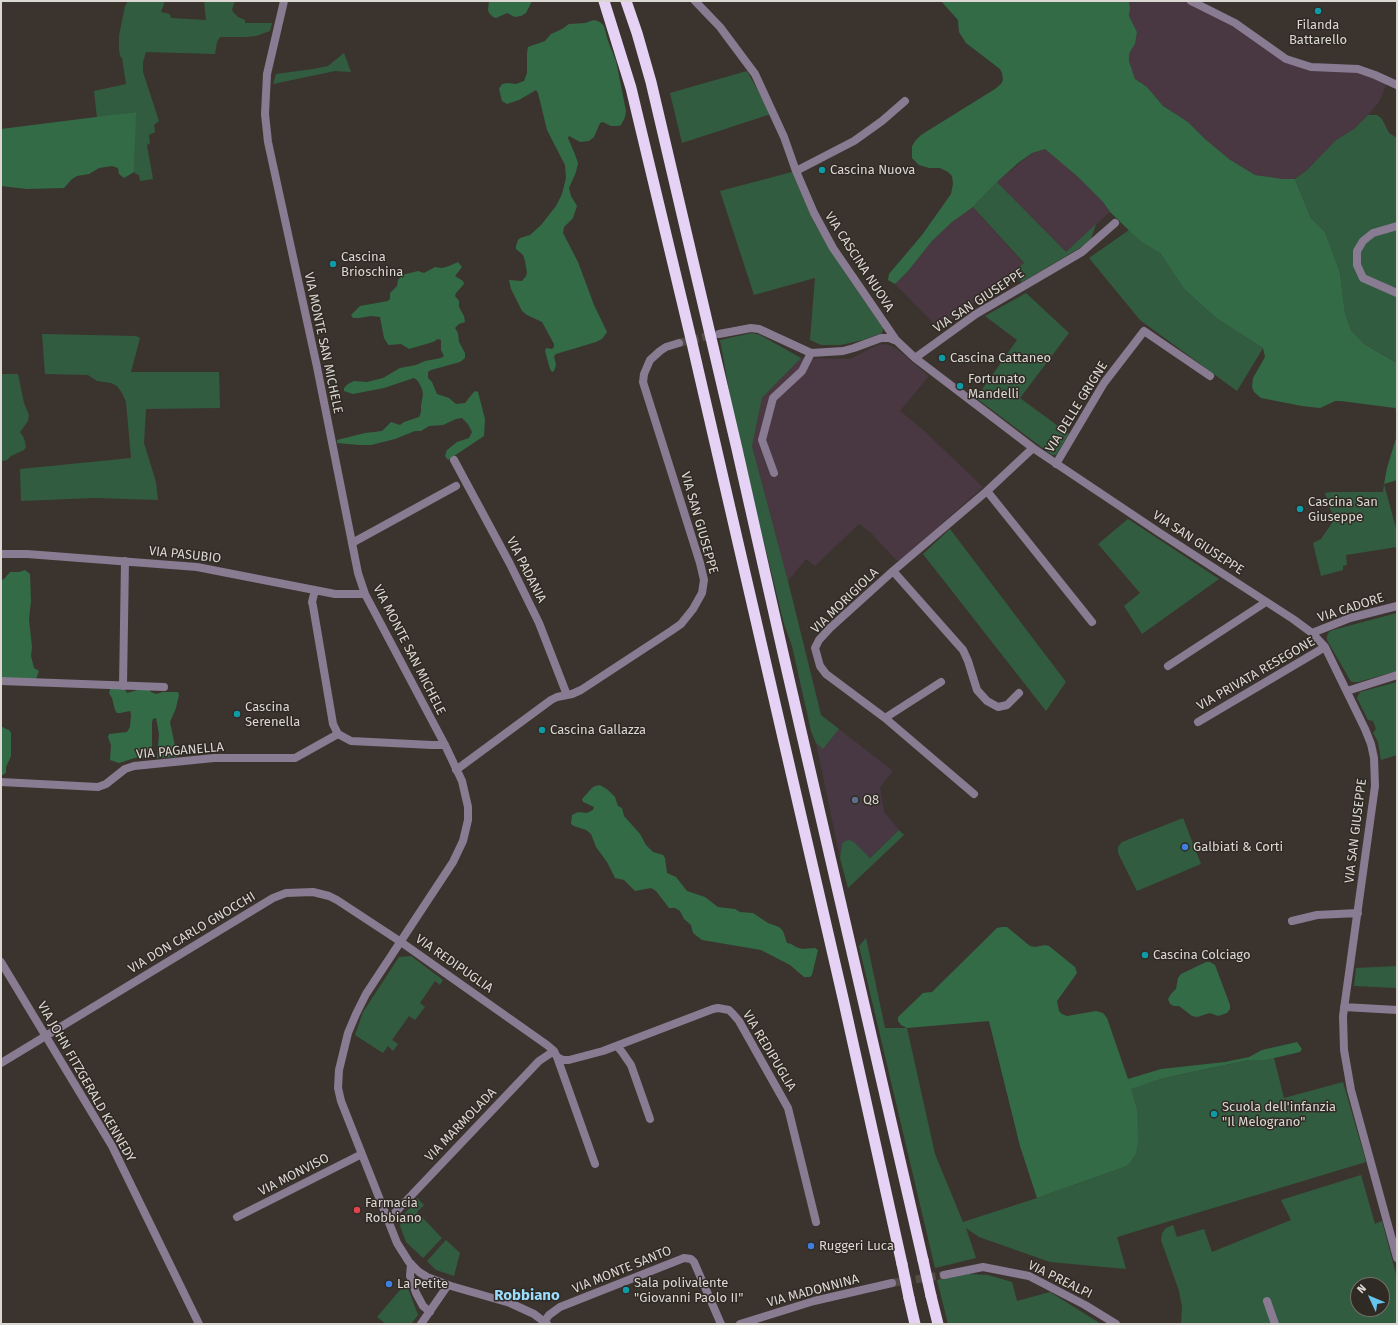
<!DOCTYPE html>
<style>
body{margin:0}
#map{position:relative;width:1398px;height:1325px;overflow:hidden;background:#3b342e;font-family:"Fira Sans",sans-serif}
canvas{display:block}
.frame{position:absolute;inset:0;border:2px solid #dbd7d2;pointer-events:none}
.north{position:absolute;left:1350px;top:1277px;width:40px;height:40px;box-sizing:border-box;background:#302a24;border:1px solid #746f6a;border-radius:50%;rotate:314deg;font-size:11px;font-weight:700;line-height:16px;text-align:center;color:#dbd7d2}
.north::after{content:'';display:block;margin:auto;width:14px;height:18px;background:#65c5ef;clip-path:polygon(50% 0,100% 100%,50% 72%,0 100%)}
</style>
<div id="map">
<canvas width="1398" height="1325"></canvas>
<div class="frame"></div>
<div class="north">N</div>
</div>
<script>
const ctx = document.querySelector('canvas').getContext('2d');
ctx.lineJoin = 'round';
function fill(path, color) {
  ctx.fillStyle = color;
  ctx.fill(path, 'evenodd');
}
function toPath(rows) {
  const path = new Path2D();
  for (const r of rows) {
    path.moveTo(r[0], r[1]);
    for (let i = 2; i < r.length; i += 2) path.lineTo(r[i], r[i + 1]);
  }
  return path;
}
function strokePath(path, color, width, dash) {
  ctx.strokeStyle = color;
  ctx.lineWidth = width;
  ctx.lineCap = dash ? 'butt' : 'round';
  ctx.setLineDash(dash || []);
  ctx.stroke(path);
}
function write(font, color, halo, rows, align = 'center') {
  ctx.font = font + ' "Fira Sans",sans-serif';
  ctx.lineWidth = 3;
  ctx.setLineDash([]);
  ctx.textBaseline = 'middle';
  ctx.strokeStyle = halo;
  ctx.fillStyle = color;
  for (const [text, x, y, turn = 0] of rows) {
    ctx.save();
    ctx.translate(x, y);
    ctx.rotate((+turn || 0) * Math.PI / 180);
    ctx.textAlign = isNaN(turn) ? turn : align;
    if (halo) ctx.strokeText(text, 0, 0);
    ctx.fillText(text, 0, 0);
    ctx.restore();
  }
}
const commercial = toPath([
 [839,729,893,771,880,787,884,812,899,830,869,858,855,843,841,849,840,858,816,743,823,749]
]);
const industrial = toPath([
 [1129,1,1191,1,1214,12,1286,59,1344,68,1388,81,1379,102,1368,115,1354,129,1336,140,1307,170,1295,179,1283,179,1255,175,1229,159,1205,139,1188,122,1163,106,1147,87,1135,79,1129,61,1129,55,1131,50,1135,44,1137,32,1129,16,1130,9],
 [1045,149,1077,176,1103,202,1110,212,1066,252,997,182,1032,153],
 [973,207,1024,264,939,329,895,284,908,271,932,241,952,222],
 [887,344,897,349,929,376,900,411,921,428,983,487,901,560,896,560,870,532,859,524,815,566,806,559,788,581,752,446,762,398,801,358,850,359,877,345]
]);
const green = toPath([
 [128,1,165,1,161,12,170,14,171,18,206,20,204,1,235,1,232,9,233,12,238,17,245,20,245,23,272,23,270,31,256,36,246,37,220,37,217,42,215,54,146,52,143,62,143,72,159,121,154,125,155,132,149,135,150,143,147,145,153,179,140,181,139,175,136,174,134,172,135,112,97,118,94,91,126,84,122,58,120,56,119,49,119,36,125,6],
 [344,53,351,72,335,71,273,84,276,74,313,69,328,66],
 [747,71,771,114,682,143,670,93],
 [1368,115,1377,115,1382,119,1389,133,1397,138,1397,363,1364,344,1351,330,1345,313,1340,272,1325,232,1311,218,1295,179,1307,170,1336,140,1354,129],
 [792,172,815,224,843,270,883,328,882,333,863,340,841,345,821,345,810,340,815,278,754,295,720,191],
 [997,182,1066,252,1096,224,1090,242,1022,282,1012,273,1024,263,973,207],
 [1129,230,1141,242,1160,253,1184,289,1216,318,1263,348,1237,391,1140,320,1089,258],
 [1026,293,1069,333,1020,398,1069,434,1056,455,1052,455,976,398,1017,340,985,316],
 [752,333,760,335,801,358,762,398,752,446,788,581,821,715,839,729,823,749,816,743,811,731,792,646,784,624,735,424,720,340],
 [42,334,136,336,140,338,131,372,219,372,220,408,146,409,144,443,156,482,158,500,95,498,21,501,20,469,131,458,126,402,122,393,117,386,111,383,97,381,88,375,45,374],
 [1,374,18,374,24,403,29,415,28,421,20,432,24,438,26,447,24,450,11,456,7,460,2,461,1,458],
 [1384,484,1397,532,1397,547,1346,555,1347,565,1343,566,1343,570,1321,576,1313,543,1321,539,1334,520,1325,493,1332,492,1383,492],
 [1128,519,1219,579,1142,634,1124,606,1140,593,1098,544],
 [950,529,1066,682,1046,711,923,554],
 [1397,613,1397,671,1358,682,1352,682,1350,680,1327,640,1327,636,1329,632,1333,630],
 [1397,682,1397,755,1381,760,1378,742,1373,733,1376,729,1373,721,1368,720,1357,698,1360,692],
 [1183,818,1201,864,1137,891,1118,853,1118,847,1122,842],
 [899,830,904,835,848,888,840,858,842,844,845,841,850,840,855,843,870,858],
 [866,938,885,1028,907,1028,935,1154,963,1222,1037,1198,1127,1166,1137,1119,1137,1109,1130,1089,1164,1078,1249,1060,1274,1058,1284,1098,1343,1082,1366,1162,1117,1237,1126,1269,1050,1262,979,1237,966,1228,976,1258,935,1268,859,946],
 [411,956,443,980,440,985,435,981,420,1003,425,1007,415,1020,409,1016,392,1040,398,1044,393,1051,388,1046,383,1053,355,1035,363,1012,399,957],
 [1397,966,1397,988,1354,986,1356,968],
 [1361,1175,1375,1224,1382,1221,1397,1278,1397,1324,1181,1324,1182,1307,1179,1291,1161,1240,1162,1233,1166,1228,1173,1225,1177,1237,1204,1229,1212,1252,1291,1220,1281,1200],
 [1358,1285,1382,1285,1382,1309,1358,1309],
 [417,1198,424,1205,417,1212,442,1238,423,1258,406,1242,400,1226,403,1216],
 [446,1240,460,1253,454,1276,436,1270,427,1261],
 [968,1274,988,1275,1012,1282,1017,1301,1050,1292,1101,1324,948,1324,937,1280],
 [406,1283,418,1315,411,1324,386,1324,377,1317]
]);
const forest = toPath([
 [489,1,534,1,532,1,526,13,521,16,515,17,507,13,496,18,493,17,489,13,488,10],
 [941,1,1129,1,1130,9,1129,16,1137,32,1135,44,1131,50,1129,55,1129,61,1135,79,1147,87,1163,106,1188,122,1205,139,1229,159,1255,175,1283,179,1295,179,1311,218,1325,232,1340,272,1345,313,1351,330,1364,344,1397,363,1397,410,1395,408,1341,401,1335,401,1320,408,1302,406,1261,398,1254,392,1252,387,1253,378,1265,357,1263,348,1216,318,1184,289,1160,253,1141,242,1110,212,1103,202,1077,176,1045,149,1032,153,1018,163,997,182,973,207,952,222,932,241,908,271,895,284,888,280,889,274,922,235,951,194,953,184,952,176,948,172,940,168,929,168,919,165,912,158,912,146,916,140,921,135,995,89,1001,84,1003,80,1002,73,1000,69,966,43,959,32,958,20],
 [594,20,600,22,604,26,608,41,616,61,626,111,625,117,621,125,618,126,611,126,603,122,600,123,594,137,589,141,580,142,569,136,568,138,574,152,578,163,576,172,569,188,571,196,577,206,573,218,564,227,563,233,578,262,594,305,607,332,602,339,596,342,556,354,554,356,556,365,554,371,552,372,550,369,545,351,546,348,552,349,554,347,554,344,542,322,527,315,522,311,511,289,509,280,522,281,526,276,527,273,525,261,523,255,516,249,516,246,518,240,520,238,530,235,541,225,556,206,562,194,566,178,565,165,547,130,538,93,536,90,519,100,507,104,502,101,499,89,502,84,508,83,516,84,524,81,527,73,527,53,528,47,545,41,551,34,562,29,569,24,585,23],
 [136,112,134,172,124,178,119,174,118,168,112,166,99,168,89,174,77,176,72,179,64,188,27,189,1,186,1,129],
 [458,262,462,267,455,276,463,281,464,284,456,293,455,296,459,301,459,307,464,316,465,322,459,324,455,328,458,333,459,342,465,353,465,358,460,362,431,370,428,372,428,378,432,382,437,394,449,398,456,404,465,403,473,393,475,391,478,392,485,419,484,436,448,460,445,456,447,450,457,442,469,438,472,432,468,424,462,418,456,419,443,425,429,426,421,431,415,431,395,439,371,445,359,445,337,443,337,440,365,433,382,431,391,422,400,425,404,422,419,417,421,412,421,405,423,395,422,389,418,381,414,378,384,388,353,394,344,391,344,388,348,384,354,381,367,382,383,378,400,368,416,365,425,361,441,358,444,356,441,350,441,340,438,339,433,342,409,349,401,344,389,345,387,343,384,338,380,317,371,316,359,318,353,318,351,315,360,306,388,301,390,299,390,293,397,286,398,280,402,275,418,271,424,273,435,267,442,268,449,266],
 [1397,435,1397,480,1384,484,1387,468],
 [25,570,30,574,31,601,29,619,32,647,31,656,34,668,39,671,36,679,1,680,1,580,4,579,10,572,19,572],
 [111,686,123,686,127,693,148,687,151,692,156,694,163,692,178,692,179,695,176,708,170,722,175,746,181,752,182,755,176,757,157,758,159,734,156,718,153,719,152,722,152,750,150,756,147,758,138,757,119,763,110,760,111,745,108,737,109,734,127,732,130,727,131,714,130,711,120,713,117,713,115,710,112,698,109,693],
 [1,726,4,728,9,730,11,733,11,756,6,767,6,773,1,776],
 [600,785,608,790,615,797,618,806,622,808,624,816,640,834,646,845,653,852,663,855,665,858,667,873,676,877,687,891,705,897,718,907,735,909,740,912,753,913,768,923,779,927,783,931,787,943,791,944,796,947,802,949,815,948,818,950,812,975,810,977,804,977,790,965,761,950,702,940,693,933,691,925,684,919,680,911,675,908,669,908,656,891,651,888,635,891,624,880,615,878,607,862,596,847,591,834,586,830,574,826,571,824,572,815,578,812,587,813,593,810,594,807,583,802,582,799,592,788,595,786],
 [1002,927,1007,927,1030,946,1035,947,1045,945,1049,946,1075,967,1077,973,1057,1001,1059,1011,1062,1014,1067,1016,1096,1011,1103,1013,1107,1018,1128,1079,1161,1069,1225,1062,1249,1057,1262,1050,1297,1042,1302,1049,1300,1052,1283,1056,1265,1060,1249,1060,1164,1078,1131,1089,1137,1109,1138,1141,1136,1153,1131,1161,1127,1166,1037,1198,1020,1146,989,1021,907,1028,901,1025,898,1021,898,1017,923,993,932,992,997,928],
 [1206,962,1210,962,1215,965,1230,1005,1230,1009,1227,1013,1218,1016,1210,1013,1197,1017,1192,1016,1179,1006,1174,1006,1170,1004,1168,999,1171,994,1176,989,1178,978,1181,974]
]);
const minorTunnel = toPath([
 [679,343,716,334],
 [892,1283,944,1275]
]);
const minor = toPath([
 [284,1,267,74,265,114,268,142,317,367,358,573,365,594,445,745,462,781,468,807,468,820,463,841,453,862,366,994,356,1014,348,1033,339,1070,338,1088,341,1101,397,1243,409,1262,419,1272,427,1277,451,1286,510,1303,534,1314,547,1324],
 [695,1,720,27,755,74,784,137,796,171,854,141,882,121,905,101],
 [1191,1,1235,23,1286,59,1311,67,1358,69,1375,75,1397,85],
 [796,171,814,213,833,248,896,340],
 [1397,226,1373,233,1363,241,1357,251,1357,265,1363,278,1397,293],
 [719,334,751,328,759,329,811,353,843,351,854,348,881,338,889,338,897,341,915,358,1033,448,1160,533,1293,619,1312,633,1325,647,1365,729,1371,744,1374,758,1375,786,1343,1016,1344,1050,1351,1090,1397,1258],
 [915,358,976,314,1082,252,1115,223],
 [454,460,510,564,539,623,567,695],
 [1056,464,1104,383,1144,331,1210,376],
 [774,473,762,440,773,398,802,371,811,353],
 [987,491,1092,622],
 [352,543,456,486],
 [1,554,27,554,197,567,335,594,365,594],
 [893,571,963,650,968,661,977,690,987,701,998,707,1007,705,1019,693],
 [315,590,312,602,313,606,333,724,338,734,351,741,432,745,445,745],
 [1312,633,1350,618,1397,606],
 [1168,666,1266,602],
 [1,681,164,687],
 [941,682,885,718,826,674,820,666,815,648,819,640,830,628,893,571,987,491,1033,448],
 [123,686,125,561],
 [1347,691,1397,675],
 [885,718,974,794],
 [1198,722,1325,647],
 [456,770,551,700,557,697,572,694,581,690,671,631,681,624,693,609,702,593,704,580,700,563,643,382,644,374,650,360,660,351,666,347,679,343],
 [1,782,98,787,106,784,125,769,134,766,214,758,295,758,338,734],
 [1292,921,1317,915,1358,913],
 [1,962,112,1146,199,1324],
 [1344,1007,1397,1010],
 [617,1046,622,1052,631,1065,650,1119],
 [557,1057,595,1164],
 [1,1063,273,898,286,893,313,892,329,896,337,900,401,942,547,1045,554,1051,557,1057,563,1060,569,1060,603,1051,713,1009,718,1008,729,1010,733,1014,739,1021,788,1108,816,1222],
 [237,1217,362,1154],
 [388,1220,539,1061,554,1051],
 [411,1264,410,1276,416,1293,423,1306,430,1312],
 [944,1275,983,1267,1029,1276,1085,1305,1116,1324],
 [1267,1301,1275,1324],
 [544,1322,549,1315,560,1307,684,1258,691,1259,694,1262,721,1324],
 [421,1324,448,1285],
 [740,1324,814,1301,892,1283]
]);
const trunk = toPath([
 [604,1,631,88,692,343,843,998,902,1264],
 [626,1,637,33,651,82,737,449,783,653,923,1260],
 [931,1296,938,1324],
 [909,1298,915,1324]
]);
const trunkBridge = toPath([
 [923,1260,931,1296],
 [902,1264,909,1298]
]);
const markers = [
 [1318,11,4,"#0f9aa8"],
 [822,170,4,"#0f9aa8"],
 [333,264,4,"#0f9aa8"],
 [942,358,4,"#0f9aa8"],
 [960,386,4,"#0f9aa8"],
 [1300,509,4,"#0f9aa8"],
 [237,714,4,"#0f9aa8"],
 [542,730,4,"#0f9aa8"],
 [855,800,4,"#5c6f8a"],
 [1185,847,4,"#3f7fe0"],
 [1145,955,4,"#0f9aa8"],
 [1214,1114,4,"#0f9aa8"],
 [357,1210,4,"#e0444e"],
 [811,1246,4,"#3f7fe0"],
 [389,1284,4,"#3f7fe0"],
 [626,1290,4,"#0f9aa8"]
];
const poiNames = [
 ["Filanda",1318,25,"center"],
 ["Battarello",1318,40,"center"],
 ["Cascina Nuova",830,170],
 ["Cascina",341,257],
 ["Brioschina",341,272],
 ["Cascina Cattaneo",950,358],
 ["Fortunato",968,379],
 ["Mandelli",968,394],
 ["Cascina San",1308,502],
 ["Giuseppe",1308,517],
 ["Cascina",245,707],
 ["Serenella",245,722],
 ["Cascina Gallazza",550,730],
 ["Q8",863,800],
 ["Galbiati & Corti",1193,847],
 ["Cascina Colciago",1153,955],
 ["Scuola dell'infanzia",1222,1107],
 ["\"Il Melograno\"",1222,1122],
 ["Farmacia",365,1203],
 ["Robbiano",365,1218],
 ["Ruggeri Luca",819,1246],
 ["Sala polivalente",634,1283],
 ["\"Giovanni Paolo II\"",634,1298],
 ["La Petite",397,1284]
];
const streetNames = [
 ["VIA CASCINA NUOVA",859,262,57],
 ["VIA SAN GIUSEPPE",979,301,-33],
 ["VIA MONTE SAN MICHELE",323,343,78],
 ["VIA DELLE GRIGNE",1077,407,-58],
 ["VIA SAN GIUSEPPE",699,523,74],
 ["VIA SAN GIUSEPPE",1198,543,33],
 ["VIA PASUBIO",185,555,6],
 ["VIA PADANIA",526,570,63],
 ["VIA MORIGIOLA",845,601,-44],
 ["VIA CADORE",1351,608,-18],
 ["VIA MONTE SAN MICHELE",409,650,63],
 ["VIA PRIVATA RESEGONE",1256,674,-30],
 ["VIA PAGANELLA",180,751,-5],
 ["VIA SAN GIUSEPPE",1356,831,-83],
 ["VIA DON CARLO GNOCCHI",192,933,-31],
 ["VIA REDIPUGLIA",454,964,35],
 ["VIA REDIPUGLIA",769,1051,59],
 ["VIA JOHN FITZGERALD KENNEDY",86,1082,60],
 ["VIA MARMOLADA",461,1125,-46],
 ["VIA MONVISO",294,1175,-27],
 ["VIA MONTE SANTO",622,1270,-22],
 ["VIA PREALPI",1060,1280,26],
 ["VIA MADONNINA",813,1291,-15]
];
const quarterNames = [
 ["Robbiano",527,1296]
];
fill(commercial, '#483843');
fill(industrial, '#493741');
fill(green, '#325c40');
fill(forest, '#336b47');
strokePath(minorTunnel, '#534c47', 8, [8, 4]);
strokePath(minor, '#887b92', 8);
strokePath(trunk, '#e6d2f5', 11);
strokePath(trunkBridge, '#e6d2f5', 11);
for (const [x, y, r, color] of markers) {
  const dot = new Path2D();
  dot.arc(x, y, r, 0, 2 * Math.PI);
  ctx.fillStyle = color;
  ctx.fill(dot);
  strokePath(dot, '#302a24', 1.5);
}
write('13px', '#dbd7d2', '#302a24', poiNames, 'left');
write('13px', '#dbd7d2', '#302a24', streetNames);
write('bold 15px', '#9addfc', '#302a24', quarterNames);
</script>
